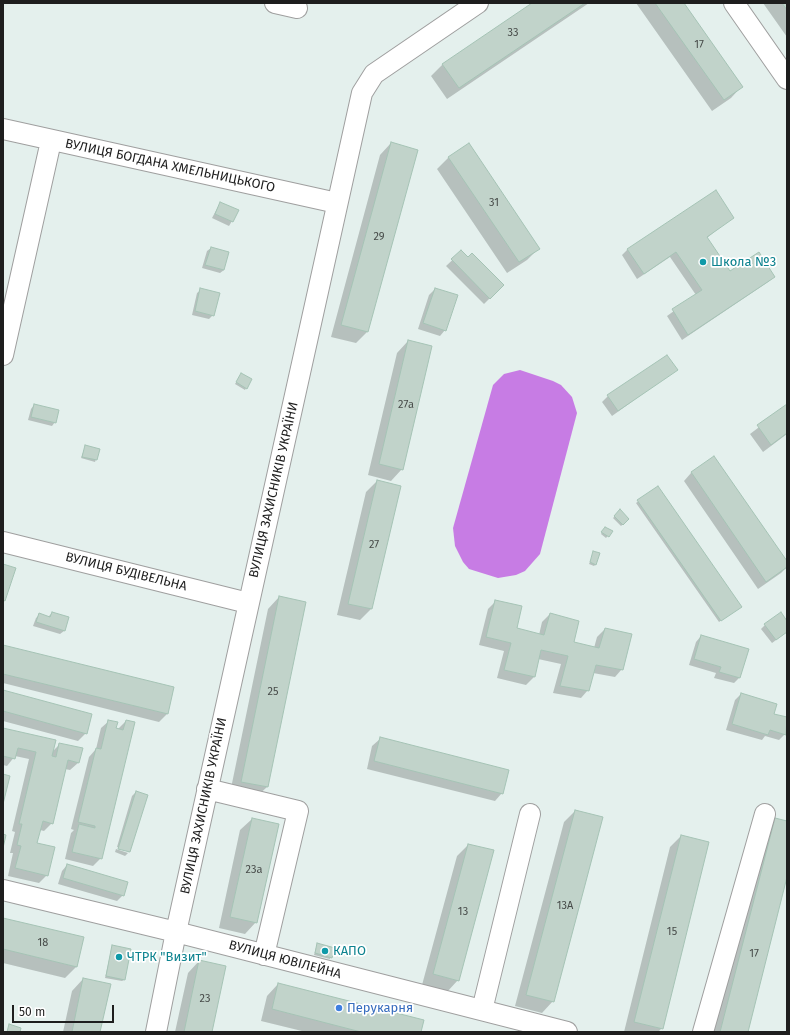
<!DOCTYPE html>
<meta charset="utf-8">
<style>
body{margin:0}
#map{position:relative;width:790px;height:1035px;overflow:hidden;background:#e4f0ed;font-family:"Fira Sans",sans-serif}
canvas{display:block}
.frame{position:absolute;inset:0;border:4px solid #1e1e1e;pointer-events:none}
.scale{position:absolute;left:12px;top:1005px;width:102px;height:18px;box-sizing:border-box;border:2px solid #1e1e1e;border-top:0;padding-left:5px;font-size:12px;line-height:14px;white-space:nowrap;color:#1e1e1e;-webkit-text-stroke:3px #fff;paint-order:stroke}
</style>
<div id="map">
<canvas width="790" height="1035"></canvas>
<div class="frame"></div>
<div class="scale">50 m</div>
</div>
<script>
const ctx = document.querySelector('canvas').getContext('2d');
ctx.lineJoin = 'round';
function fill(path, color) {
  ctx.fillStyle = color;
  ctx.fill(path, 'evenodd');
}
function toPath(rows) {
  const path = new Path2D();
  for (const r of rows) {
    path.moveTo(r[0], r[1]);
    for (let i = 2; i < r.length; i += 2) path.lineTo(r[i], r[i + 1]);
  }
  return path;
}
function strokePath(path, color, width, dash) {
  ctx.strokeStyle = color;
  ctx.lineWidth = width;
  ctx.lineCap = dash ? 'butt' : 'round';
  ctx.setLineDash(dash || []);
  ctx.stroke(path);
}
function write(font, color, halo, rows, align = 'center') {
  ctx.font = font + ' "Fira Sans",sans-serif';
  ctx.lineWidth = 3.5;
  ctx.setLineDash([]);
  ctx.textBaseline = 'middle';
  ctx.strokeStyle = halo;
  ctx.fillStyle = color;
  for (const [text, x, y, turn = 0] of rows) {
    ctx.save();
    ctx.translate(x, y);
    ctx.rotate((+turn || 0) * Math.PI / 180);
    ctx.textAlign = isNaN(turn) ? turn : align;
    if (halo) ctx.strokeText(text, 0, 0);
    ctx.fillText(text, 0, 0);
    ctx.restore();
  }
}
const pitch = toPath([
 [520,370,553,381,561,385,572,397,577,413,540,554,525,571,516,575,498,578,469,569,463,562,455,546,453,528,493,385,504,374]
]);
const shadow = toPath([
 [534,3,589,3,447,99,431,76,443,64],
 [636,3,683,3,742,86,731,98,712,111],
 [763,3,787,3,787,37],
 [391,143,416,150,367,332,356,343,331,337,380,155],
 [449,157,538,249,527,260,507,273,437,169],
 [716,192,732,217,707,238,730,272,774,277,768,282,682,340,667,316,696,295,670,257,637,279,622,255,627,250],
 [220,203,238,211,229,226,212,218],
 [211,248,224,270,220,273,202,268,207,251],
 [461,252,503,285,484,304,446,266],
 [435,289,445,330,440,336,418,329,429,295],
 [201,290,213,315,209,319,192,315,197,293],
 [408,341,402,469,391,481,368,475,397,353],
 [676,370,612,416,602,402,608,396],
 [240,376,246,388,245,390,235,384],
 [34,405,55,422,52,426,28,420,31,409],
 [787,406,787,434,763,452,750,434],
 [85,447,99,450,95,462,81,458],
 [714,458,787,563,787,567,781,573,758,589,684,481,691,473],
 [377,481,371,609,360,620,337,615,366,492],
 [658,487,739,608,719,622,636,503],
 [620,511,628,519,621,526,613,518],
 [604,529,611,532,606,538,601,534],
 [594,552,596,564,594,566,589,564],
 [279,597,305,603,267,787,255,798,230,793,268,609],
 [496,601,516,629,539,635,542,622,550,614,573,643,594,648,597,637,605,629,622,669,615,677,593,673,588,690,581,698,553,693,561,664,538,659,534,677,526,685,497,678,504,651,479,645,488,609],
 [52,613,68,618,64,631,60,634,33,626,36,618,39,615,48,617],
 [787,622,787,632,772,643,761,629,765,625],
 [701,636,739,678,734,683,714,678,716,673,689,665,696,642],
 [3,646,173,688,167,714,159,722,3,683],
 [3,691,86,733,78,741,3,721],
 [741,694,773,714,787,718,785,734,779,740,765,736,762,740,726,730,735,700],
 [109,721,118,729,126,721,101,858,93,866,65,859,71,833,74,830,71,829,89,757,96,749,101,728],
 [3,729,52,752,60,744,78,763,70,770,65,769,52,823,44,831,40,830,36,844,47,875,39,883,8,876,13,853,10,853,15,832,12,831,29,759,15,756,7,766,3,765],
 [380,739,502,793,495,801,367,769,372,746],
 [136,792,147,795,128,853,128,851,117,847,132,796],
 [575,811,553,1001,542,1013,515,1006,564,822],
 [252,819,256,922,245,934,219,928,240,830],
 [775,819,787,822,787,873,747,1032,712,1032,764,830],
 [681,836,662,1028,658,1032,624,1032,670,847],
 [468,845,458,980,447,992,422,985,457,856],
 [116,849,128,853,125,856,115,852],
 [67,865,123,895,117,901,58,884,62,871],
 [3,919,77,966,65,978,3,963],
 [317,944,333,949,330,959,314,955],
 [112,946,124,980,122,981,105,978],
 [199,961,211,1032,175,1032,188,973],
 [83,979,99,1032,63,1032,72,991],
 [278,984,420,1032,306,1032,261,1021,267,996]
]);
const building = toPath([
 [532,3,585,3,459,88,442,64,532,3],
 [655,3,684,3,743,87,724,100,655,3],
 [782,3,787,3,787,10,782,3],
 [391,142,418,150,368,332,341,325,391,142],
 [469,143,540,249,519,262,448,157,469,143],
 [716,190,734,218,707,237,730,271,759,252,775,277,688,335,672,309,702,290,676,252,644,274,627,249,716,190],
 [220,202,239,210,233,222,215,214,220,202],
 [211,247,229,252,224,270,205,265,211,247],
 [461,250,468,257,472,253,504,285,490,299,451,259,461,250],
 [200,288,220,293,214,316,195,311,200,288],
 [435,288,458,295,446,331,423,323,435,288],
 [408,340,432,346,403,470,379,464,408,340],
 [667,355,678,370,618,411,607,395,667,355],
 [241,373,252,379,247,389,236,382,241,373],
 [34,404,59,410,56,423,31,417,34,404],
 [787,404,787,433,771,445,757,425,787,404],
 [85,445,100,449,97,460,82,457,85,445],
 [714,456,787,561,787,567,766,582,691,472,714,456],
 [377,480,401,486,372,609,348,604,377,480],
 [658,486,742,607,721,621,637,500,658,486],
 [620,509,629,519,623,525,614,516,620,509],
 [605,527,613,531,609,537,601,532,605,527],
 [593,551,600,553,596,565,590,562,593,551],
 [3,564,16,568,5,601,3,600,3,564],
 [279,596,306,602,268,787,241,782,279,596],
 [495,600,522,606,517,628,544,635,550,613,579,621,574,642,599,648,605,628,632,634,623,670,596,665,589,691,560,686,568,656,541,650,535,677,504,670,511,643,486,637,495,600],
 [52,612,69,617,65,631,36,622,39,613,50,617,52,612],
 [781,612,787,621,787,632,776,640,764,624,781,612],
 [701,635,749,649,740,678,719,672,721,667,694,659,701,635],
 [3,645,174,687,168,714,3,674,3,645],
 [3,690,92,714,87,734,3,711,3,690],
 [741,693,777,704,774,714,787,717,786,735,770,730,768,735,732,724,741,693],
 [108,720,118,722,116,728,123,730,126,720,135,722,102,859,72,852,79,824,95,828,95,826,78,822,96,748,101,749,108,720],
 [3,728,56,740,52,756,56,757,59,743,83,748,79,763,68,760,53,824,43,821,37,843,55,847,48,876,15,868,21,846,17,845,22,824,19,824,36,752,18,748,15,759,3,756,3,728],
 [380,737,509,770,503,794,374,761,380,737],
 [3,774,10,776,3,804,3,774],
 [136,791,148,795,130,852,118,849,136,791],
 [575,810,603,817,554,1002,526,995,575,810],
 [252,818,279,824,257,923,230,917,252,818],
 [775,818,787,821,787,877,748,1032,720,1032,775,818],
 [3,834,6,835,3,848,3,834],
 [681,835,709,842,663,1029,634,1022,681,835],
 [468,844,494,850,459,981,433,974,468,844],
 [67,864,128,882,124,896,63,878,67,864],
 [3,918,84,937,77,967,3,949,3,918],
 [317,943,335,948,332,958,315,953,317,943],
 [112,945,131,949,125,980,106,976,112,945],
 [199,960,226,966,212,1032,184,1032,199,960],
 [83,978,111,984,100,1032,72,1032,83,978],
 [278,983,424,1020,421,1032,361,1032,272,1009,278,983],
 [9,1024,21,1028,20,1032,7,1032,9,1024]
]);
const minor = toPath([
 [275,3,297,8],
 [734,3,787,79],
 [3,129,337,203],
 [3,355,51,141],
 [3,542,248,603],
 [207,789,298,811,264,955],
 [3,890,176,932,567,1032],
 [482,1010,530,814],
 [156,1032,176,932,362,93,374,74,478,3],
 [703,1032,765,814]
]);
const markers = [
 [703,262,4,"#0f9aa8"],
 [325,951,4,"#0f9aa8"],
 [119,957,4,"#0f9aa8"],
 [339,1008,4,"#3f7fe0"]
];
const numberNames = [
 ["33",513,33],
 ["17",699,45],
 ["31",494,203],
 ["29",379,237],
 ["27а",406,405],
 ["27",374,545],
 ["25",273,692],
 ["23а",254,870],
 ["13А",565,906],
 ["13",463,912],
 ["15",672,932],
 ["18",43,943],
 ["17",754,954],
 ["23",205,999]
];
const streetNames = [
 ["ВУЛИЦЯ БОГДАНА ХМЕЛЬНИЦЬКОГО",170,166,12],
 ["ВУЛИЦЯ ЗАХИСНИКІВ УКРАЇНИ",274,490,-77],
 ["ВУЛИЦЯ БУДІВЕЛЬНА",126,572,14],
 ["ВУЛИЦЯ ЗАХИСНИКІВ УКРАЇНИ",204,806,-78],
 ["ВУЛИЦЯ ЮВІЛЕЙНА",285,960,15]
];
const cultureNames = [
 ["Школа №3",711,262],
 ["КАПО",333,951],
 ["ЧТРК \"Визит\"",127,957]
];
const shopNames = [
 ["Перукарня",347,1008]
];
fill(pitch, '#c77ce4');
fill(shadow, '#0003');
fill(building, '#c1d3ca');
strokePath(building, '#a5c3b5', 1);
strokePath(minor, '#9f9f9f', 22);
strokePath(minor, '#fff', 20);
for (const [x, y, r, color] of markers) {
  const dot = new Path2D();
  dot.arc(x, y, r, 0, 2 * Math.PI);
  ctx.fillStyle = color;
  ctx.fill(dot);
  strokePath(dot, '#fff', 1.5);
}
write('11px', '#474b49', null, numberNames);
write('13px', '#1e1e1e', '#fff', streetNames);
write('13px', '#0d838f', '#fff', cultureNames, 'left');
write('13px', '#366cbe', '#fff', shopNames, 'left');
</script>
